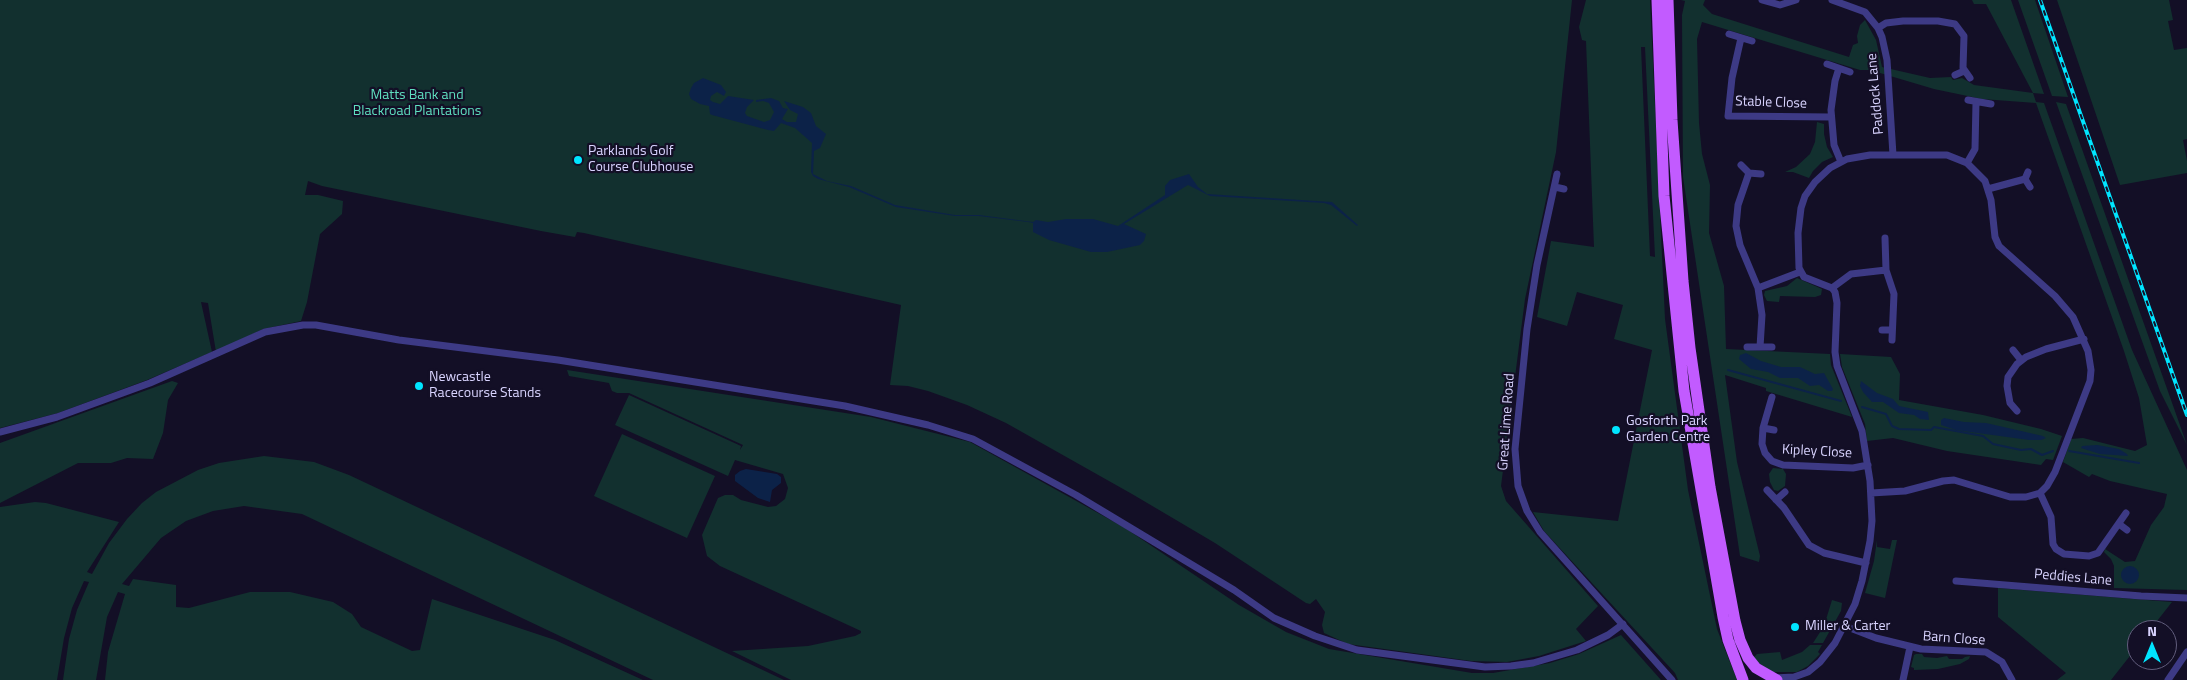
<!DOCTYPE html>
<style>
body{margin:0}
#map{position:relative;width:2187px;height:680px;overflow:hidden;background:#130f26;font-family:"Titillium Web",sans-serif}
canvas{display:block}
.north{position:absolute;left:2127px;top:620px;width:50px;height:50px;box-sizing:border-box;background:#130f26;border:1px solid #625e7d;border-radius:50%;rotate:0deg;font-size:14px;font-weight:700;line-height:20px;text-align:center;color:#d9d4ff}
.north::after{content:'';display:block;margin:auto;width:18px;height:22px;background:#00e5ff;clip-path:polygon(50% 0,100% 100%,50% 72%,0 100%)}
</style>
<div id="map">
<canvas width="2187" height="680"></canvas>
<div class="north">N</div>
</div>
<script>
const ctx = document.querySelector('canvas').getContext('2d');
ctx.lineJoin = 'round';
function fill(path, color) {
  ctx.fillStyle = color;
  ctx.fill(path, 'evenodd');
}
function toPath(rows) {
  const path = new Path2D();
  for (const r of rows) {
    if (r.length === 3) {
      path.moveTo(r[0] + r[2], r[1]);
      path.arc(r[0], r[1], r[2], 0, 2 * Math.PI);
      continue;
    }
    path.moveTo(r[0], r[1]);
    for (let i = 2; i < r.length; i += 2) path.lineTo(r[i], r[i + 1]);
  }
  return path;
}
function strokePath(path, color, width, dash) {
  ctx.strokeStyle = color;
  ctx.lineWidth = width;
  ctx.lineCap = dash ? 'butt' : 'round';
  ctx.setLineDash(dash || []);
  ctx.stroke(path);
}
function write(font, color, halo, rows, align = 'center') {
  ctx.font = font + ' "Titillium Web",sans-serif';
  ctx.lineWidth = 4.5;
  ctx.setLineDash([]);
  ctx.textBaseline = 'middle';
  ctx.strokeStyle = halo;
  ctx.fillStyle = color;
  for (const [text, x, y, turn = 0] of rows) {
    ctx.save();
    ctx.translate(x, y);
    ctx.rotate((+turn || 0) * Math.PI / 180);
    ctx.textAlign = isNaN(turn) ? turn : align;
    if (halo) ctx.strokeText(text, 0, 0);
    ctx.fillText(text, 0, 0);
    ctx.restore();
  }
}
const green = toPath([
 [0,0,1572,0,1556,152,1525,299,1501,486,1506,501,1598,606,1576,629,1586,641,1539,656,1507,662,1471,661,1348,644,1324,633,1322,625,1325,612,1316,599,1310,604,1306,603,1215,543,1132,494,1006,423,967,405,928,391,908,386,890,385,901,305,584,233,577,232,575,237,541,231,322,186,308,181,305,195,318,195,343,201,342,214,320,234,307,302,301,321,263,329,216,352,208,303,201,302,212,352,147,380,58,413,0,428],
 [1586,0,1650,0,1665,319,1688,490,1717,629,1737,680,1678,680,1675,673,1544,531,1533,512,1618,521,1652,350,1614,339,1623,305,1577,292,1567,326,1537,317,1551,241,1594,247,1586,41,1582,40,1579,27],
 [1641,47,1645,47,1655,257,1650,256],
 [1681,0,1705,0,1703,5,1712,14,1849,57,1853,45,1858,43,1857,36,1860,25,1865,20,1876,40,1882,67,1930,78,1951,77,1953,80,1962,78,1974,85,2033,93,1986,4,1974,4,1972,0,2011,0,2044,94,2033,93,2036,102,2044,103,2132,350,2187,470,2187,590,2114,588,2114,566,2111,559,2104,552,2105,549,2125,562,2135,561,2151,525,2164,507,2167,494,2110,481,2092,474,2089,477,2063,462,2071,439,2083,438,2135,451,2147,445,2139,398,2124,351,2036,103,1982,99,1934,89,1870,70,1860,70,1702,22,1697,39,1699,123,1702,154,1710,185,1709,233,1724,286,1726,349,1830,354,1831,365,1852,417,1766,391,1766,388,1725,375,1737,462,1760,556,1759,562,1740,556,1683,177,1682,15,1685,1],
 [2018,0,2035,0,2068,97,2052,96],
 [2057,0,2169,0,2173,20,2168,21,2174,50,2187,48,2187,139,2183,140,2187,161,2187,173,2120,185],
 [2056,102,2066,104,2187,445,2160,391],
 [1817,122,1824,124,1824,134,1827,147,1833,157,1822,162,1813,171,1809,178,1793,172,1785,172,1796,167,1810,154,1815,142],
 [1797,278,1822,289,1821,295,1815,297,1780,296,1779,302,1767,301,1764,295,1765,291,1787,286],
 [1840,354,1891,357,1900,374,1899,400,1983,415,2041,429,2062,436,2053,460,2046,459,2041,465,1947,451,1893,438,1867,441,1865,424,1842,367],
 [567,370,871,417,970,442,1125,528,1239,605,1286,632,1329,649,1472,673,1493,673,1550,663,1579,654,1621,635,1661,680,791,680,732,651,808,646,855,636,861,633,861,631,720,566,707,556,702,535,718,498,725,495,733,495,741,500,768,507,776,506,785,499,788,488,783,474,735,460,728,476,615,425,629,395,741,446,740,450,743,445,629,393,617,393,612,391,609,383,569,376],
 [172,381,178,383,168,400,163,433,153,459,127,458,111,463,78,463,0,503,0,443],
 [622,434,715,476,687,538,594,496],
 [264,456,314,462,349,475,784,680,653,680,302,514,244,506,213,511,186,521,161,538,122,584,129,586,133,579,176,585,176,607,189,608,250,592,290,592,333,602,352,614,361,627,412,651,420,650,432,599,555,640,643,680,105,680,108,652,125,594,118,592,107,617,96,680,63,680,69,639,77,610,89,582,84,581,72,608,64,638,57,680,0,680,0,507,35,502,46,503,119,522,87,572,92,574,109,543,127,519,142,503,156,492,198,470,219,463],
 [1773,468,1783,469,1786,474,1785,486,1778,491,1774,490,1770,482,1769,474],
 [1877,540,1877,547,1890,549,1892,540,1897,540,1885,598,1865,593,1874,561],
 [1998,588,2134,599,2172,602,2150,630,2137,630,2137,647,2111,680,2057,680,2066,673,1998,617],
 [1832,600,1842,603,1841,611,1823,643,1813,643,1824,626],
 [1810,645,1822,645,1818,652,1820,654,1808,666,1797,672,1773,672,1758,663,1754,657,1757,654,1780,652,1782,660,1802,652],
 [1916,654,1922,654,1924,657,1937,658,1947,656,1949,659,1962,659,1965,657,1970,656,1969,659,1960,664,1938,669,1914,670,1914,668,1911,667,1914,655]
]);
const water = toPath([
 [703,78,721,85,726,92,724,96,717,92,711,96,710,100,713,102,720,104,728,96,754,100,747,107,745,113,747,116,764,122,770,120,774,112,769,103,763,101,756,102,756,100,771,98,779,101,783,108,788,109,782,119,787,122,796,122,798,114,790,110,784,101,803,107,811,113,816,126,826,134,820,148,814,151,813,174,827,181,851,186,895,205,955,215,979,215,1033,222,1036,220,1048,222,1066,219,1093,219,1118,226,1165,195,1165,186,1170,180,1189,174,1198,187,1207,194,1332,202,1358,225,1357,226,1331,205,1324,203,1210,196,1188,185,1124,224,1146,234,1144,241,1140,245,1107,252,1091,252,1049,240,1033,232,1033,223,1028,222,979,216,955,216,896,207,849,187,818,179,813,176,811,172,812,143,795,128,781,123,774,131,768,130,712,115,710,114,709,106,700,104,691,99,689,94,691,88,694,83],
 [1746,353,1761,361,1781,367,1800,367,1815,374,1824,373,1833,389,1832,391,1828,391,1819,385,1810,386,1798,378,1780,378,1768,372,1751,369,1739,359,1740,355],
 [1861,381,1877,393,1893,399,1899,406,1928,412,1929,420,1920,419,1914,415,1899,413,1883,402,1872,402,1863,392,1860,386],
 [1944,418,1964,422,1986,423,2043,436,2046,438,2041,440,2029,440,1956,430,1941,425,1941,420],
 [2097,445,2119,449,2127,454,2128,456,2100,454,2081,448,2082,446],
 [746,469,777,474,781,477,781,483,772,490,770,502,758,498,735,481,735,475,740,471],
 [2130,575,9]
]);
const stream = toPath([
 [1728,370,1841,401],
 [1862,407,1886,414,1892,426,1899,429,1931,430,1934,427,1983,436,1993,444,2021,450,2031,449,2042,455,2053,451],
 [2069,451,2139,463]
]);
const street = toPath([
 [1762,0,1780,5,1796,0],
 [1832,0,1865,12,1878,28,1882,37,1887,60,1893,155],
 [1878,28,1886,23,1903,21,1938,21,1955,24,1964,36,1963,68,1970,78],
 [1729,34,1752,41],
 [1741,38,1732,78,1728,116,1831,117],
 [1827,64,1850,72],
 [1839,68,1835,81,1831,110,1834,145,1841,162],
 [1955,75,1964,71],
 [1968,100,1991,104],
 [1967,163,1975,149,1976,102],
 [1741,165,1749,173,1761,174],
 [2028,172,2025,179,2030,187],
 [1749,173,1738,205,1736,226,1740,245,1758,288,1762,315,1760,347],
 [1557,174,1537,265,1527,329,1515,449,1518,486,1527,511,1540,532,1672,680],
 [1555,187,1564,189],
 [1988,189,2025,179],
 [1886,270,1894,294,1892,340],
 [1758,288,1800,272],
 [1832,288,1851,274,1886,270,1885,238],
 [1882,330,1892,330],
 [1747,347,1772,347],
 [2013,350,2021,360],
 [1772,397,1763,428,1762,444,1765,453,1772,461,1783,465,1853,468,1868,465],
 [2017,411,2010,403,2007,386,2008,377,2017,364,2026,357,2046,349,2084,339],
 [1763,428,1774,430],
 [0,432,57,417,150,383,265,332,303,325,316,325,399,340,558,360,845,406,928,425,973,439,1076,495,1234,590,1274,618,1315,636,1357,650,1485,667,1511,666,1533,663,1577,650,1608,635,1623,624],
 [1767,490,1784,508,1809,545,1824,553,1866,563],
 [2040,493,2051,517,2053,544,2056,549,2064,554,2089,556,2098,553,2126,513],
 [1776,500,1785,492],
 [2119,524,2127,530],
 [1956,581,2141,596,2187,598],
 [1845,626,1876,638,1921,649,1986,652,2002,662,2012,680],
 [1774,678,1794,677,1808,672,1820,662,1835,643,1855,604,1862,581,1870,541,1872,521,1870,481,1862,431,1837,366,1835,352,1837,303,1835,292,1832,288,1804,277,1799,268,1798,233,1801,208,1805,196,1815,182,1830,168,1847,159,1870,155,1947,155,1967,163,1985,181,1991,200,1995,237,1999,246,2055,296,2073,317,2088,351,2091,370,2090,381,2055,472,2047,486,2040,493,2026,497,2010,497,1954,480,1943,481,1905,491,1871,493],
 [1903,680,1910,647],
 [2168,680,2187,652]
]);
const primary = toPath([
 [1657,0,1664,196,1684,391,1723,617,1728,640,1743,680],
 [1668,0,1672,120,1683,281,1690,348,1710,487,1735,621,1740,640,1748,658,1756,668,1777,680]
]);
const rail = toPath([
 [2040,0,2187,415]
]);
const markers = [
 [578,160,5,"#00e5ff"],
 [419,386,5,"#00e5ff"],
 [1616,430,5,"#00e5ff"],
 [1795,627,5,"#00e5ff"]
];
const streetNames = [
 ["Paddock Lane",1876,94,-95],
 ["Stable Close",1771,103,2],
 ["Great Lime Road",1507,422,-86],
 ["Kipley Close",1817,452,3],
 ["Peddies Lane",2073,578,5],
 ["Barn Close",1954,639,4]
];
const parkNames = [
 ["Matts Bank and",417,96],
 ["Blackroad Plantations",417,112]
];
const poiNames = [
 ["Parklands Golf",588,152],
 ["Course Clubhouse",588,168],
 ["Newcastle",429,378],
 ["Racecourse Stands",429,394],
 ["Gosforth Park",1626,422],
 ["Garden Centre",1626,438],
 ["Miller & Carter",1805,627]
];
fill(green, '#12302f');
fill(water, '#0c2248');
strokePath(stream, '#0c2248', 2);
strokePath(street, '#3d3a85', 7);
strokePath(primary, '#c25bff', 11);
strokePath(rail, '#00e5ff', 4);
strokePath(rail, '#130f26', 2, [5.5]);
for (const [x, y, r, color] of markers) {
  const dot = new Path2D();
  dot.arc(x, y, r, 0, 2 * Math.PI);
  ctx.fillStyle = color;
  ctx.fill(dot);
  strokePath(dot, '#130f26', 2);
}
write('14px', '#d9d4ff', '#130f26', streetNames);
write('14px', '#5fe0c0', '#130f26', parkNames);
write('14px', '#d9d4ff', '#130f26', poiNames, 'left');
</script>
